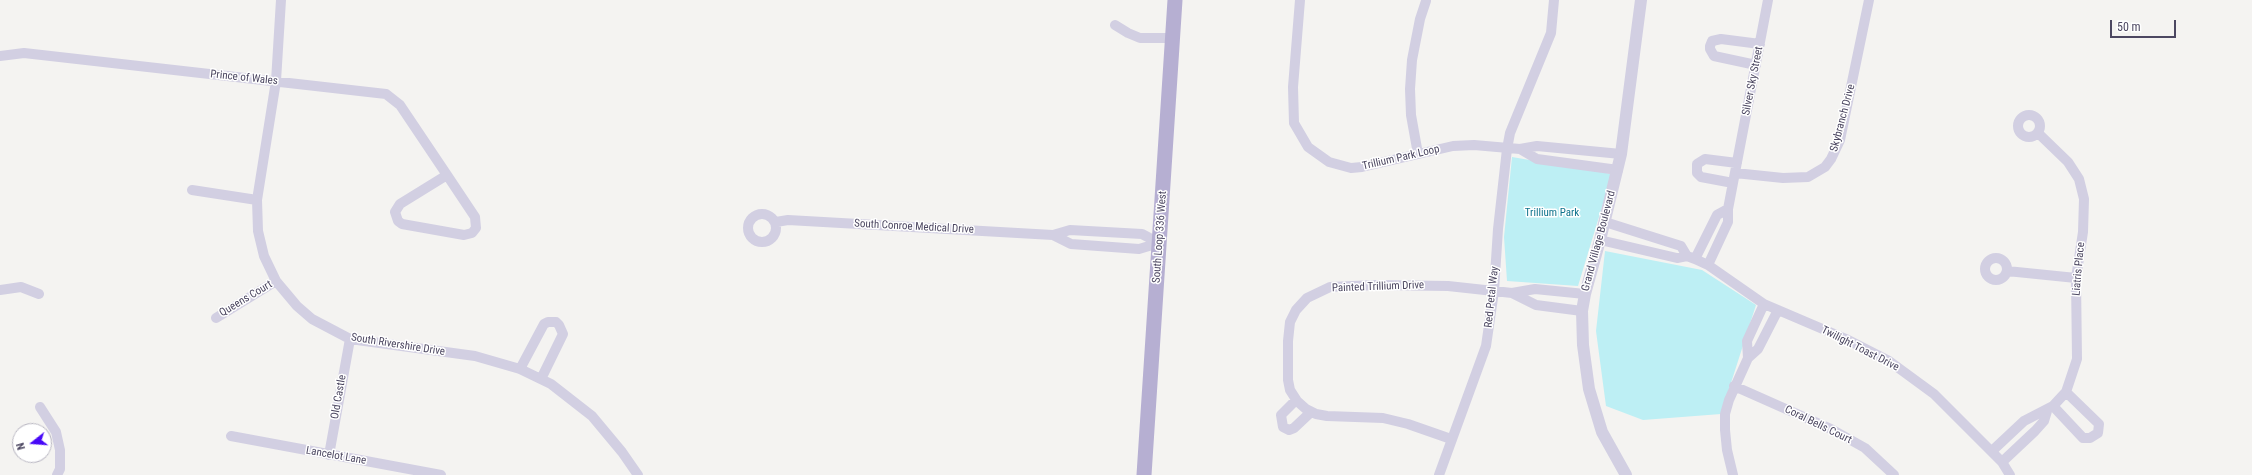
<!DOCTYPE html>
<style>
body{margin:0}
#map{position:relative;width:2252px;height:475px;overflow:hidden;background:#f4f3f1;font-family:"Roboto Condensed",sans-serif}
canvas{display:block}
.north{position:absolute;left:12px;top:423px;width:40px;height:40px;box-sizing:border-box;background:#fff;border:1px solid #b7b5c0;border-radius:50%;rotate:253deg;font-size:11px;font-weight:700;line-height:16px;text-align:center;color:#4c4761}
.north::after{content:'';display:block;margin:auto;width:14px;height:18px;background:#4708f7;clip-path:polygon(50% 0,100% 100%,50% 72%,0 100%)}
.scale{position:absolute;left:2110px;top:20px;width:66px;height:18px;box-sizing:border-box;border:2px solid #4c4761;border-top:0;padding-left:5px;font-size:12px;line-height:14px;white-space:nowrap;color:#4c4761;-webkit-text-stroke:3px #fff;paint-order:stroke}
</style>
<div id="map">
<canvas width="2252" height="475"></canvas>
<div class="north">N</div>
<div class="scale">50 m</div>
</div>
<script>
const ctx = document.querySelector('canvas').getContext('2d');
ctx.lineJoin = 'round';
function fill(path, color) {
  ctx.fillStyle = color;
  ctx.fill(path, 'evenodd');
}
function toPath(rows) {
  const path = new Path2D();
  for (const r of rows) {
    if (r.length === 3) {
      path.moveTo(r[0] + r[2], r[1]);
      path.arc(r[0], r[1], r[2], 0, 2 * Math.PI);
      continue;
    }
    path.moveTo(r[0], r[1]);
    for (let i = 2; i < r.length; i += 2) path.lineTo(r[i], r[i + 1]);
  }
  return path;
}
function strokePath(path, color, width, dash) {
  ctx.strokeStyle = color;
  ctx.lineWidth = width;
  ctx.lineCap = dash ? 'butt' : 'round';
  ctx.setLineDash(dash || []);
  ctx.stroke(path);
}
function write(font, color, halo, rows, align = 'center') {
  ctx.font = font + ' "Roboto Condensed",sans-serif';
  ctx.lineWidth = 3;
  ctx.setLineDash([]);
  ctx.textBaseline = 'middle';
  ctx.strokeStyle = halo;
  ctx.fillStyle = color;
  for (const [text, x, y, turn = 0] of rows) {
    ctx.save();
    ctx.translate(x, y);
    ctx.rotate((+turn || 0) * Math.PI / 180);
    ctx.textAlign = isNaN(turn) ? turn : align;
    if (halo) ctx.strokeText(text, 0, 0);
    ctx.fillText(text, 0, 0);
    ctx.restore();
  }
}
const green = toPath([
 [1512,157,1612,174,1578,286,1507,281,1504,237],
 [1605,251,1702,270,1756,305,1721,414,1643,420,1606,406,1596,331]
]);
const minor = toPath([
 [281,0,276,81,257,200,258,231,264,256,276,281,297,306,312,319,350,339,475,356,520,369,551,384,592,416,622,452,638,475],
 [1300,0,1293,87,1294,123,1308,147,1329,162,1351,168,1362,167,1453,146,1474,145,1520,149,1537,146,1621,154],
 [1115,25,1128,33,1140,38,1173,38],
 [0,56,24,53,386,94,400,105,447,175],
 [1756,65,1714,56,1710,49,1710,46,1712,41,1721,39,1760,44],
 [2029,126,11],
 [1520,149,1537,159,1618,170],
 [1418,154,1411,115,1410,89,1412,60,1420,19,1426,1],
 [1735,173,1783,178,1808,177,1825,167,1831,159,1840,140,1869,0],
 [447,175,475,217,476,228,472,233,464,235,402,224,398,221,395,212,400,204,447,175],
 [1733,183,1701,177,1697,173,1697,164,1705,159,1737,163],
 [192,190,257,200],
 [762,228,14],
 [776,222,788,220,1053,235,1070,230,1142,234,1159,243],
 [1605,222,1681,246,1687,256],
 [1053,235,1071,244,1139,249,1159,243],
 [1600,240,1677,258,1687,256,1695,259,1708,265,1764,304,1846,339,1889,361,1934,394,2002,462,2010,475],
 [1996,269,11],
 [1695,259,1717,215,1728,209],
 [1708,265,1728,222,1728,209,1768,0],
 [2007,271,2076,278],
 [0,290,21,287,39,294],
 [1512,293,1535,289,1585,294],
 [216,318,276,281],
 [1748,358,1747,341,1764,304],
 [520,369,544,324,548,322,556,322,559,325,563,334,541,379],
 [1734,386,1831,429,1865,448,1894,475],
 [1296,400,1281,415,1283,427,1289,430,1294,428,1311,412],
 [2053,406,2083,438,2090,438,2098,433,2099,424,2066,392],
 [40,407,56,432,60,450,60,469,57,475],
 [231,436,441,475],
 [1451,439,1408,424,1383,418,1327,416,1316,414,1306,409,1297,401,1290,390,1288,380,1288,341,1290,322,1296,310,1307,298,1330,287,1376,285,1448,286,1494,291,1512,293,1536,305,1582,311],
 [1992,451,2024,421,2053,406,2066,392,2077,359,2076,278,2083,232,2084,199,2079,179,2068,162,2038,133],
 [329,455,350,339],
 [2002,462,2035,431,2044,421,2047,411],
 [1439,475,1486,346,1494,291,1498,229,1507,149,1510,133,1551,33,1554,0],
 [1733,475,1727,450,1725,430,1725,414,1729,400,1748,358,1758,349,1778,310]
]);
const tertiary = toPath([
 [1626,475,1602,432,1589,389,1583,345,1582,311,1585,294,1600,240,1621,154,1641,0]
]);
const primary = toPath([
 [1144,475,1175,0]
]);
const streetNames = [
 ["Prince of Wales",244,78,6],
 ["Silver Sky Street",1753,81,-79],
 ["Skybranch Drive",1843,118,-75],
 ["Trillium Park Loop",1401,158,-13],
 ["South Conroe Medical Drive",914,227,3],
 ["South Loop 336 West",1160,237,-86],
 ["Grand Village Boulevard",1599,241,-75],
 ["Liatris Place",2079,269,-85],
 ["Painted Trillium Drive",1378,287,-2],
 ["Red Petal Way",1492,297,-84],
 ["Queens Court",246,299,-31],
 ["South Rivershire Drive",398,345,9],
 ["Twilight Toast Drive",1860,349,27],
 ["Old Castle",339,397,-80],
 ["Coral Bells Court",1818,425,26],
 ["Lancelot Lane",336,456,10]
];
const parkNames = [
 ["Trillium Park",1552,213]
];
fill(green, '#bdeff4');
strokePath(minor, '#d2cfe2', 10);
strokePath(tertiary, '#d2cfe2', 12);
strokePath(primary, '#b6afd2', 15);
write('11px', '#4c4761', '#fff', streetNames);
write('11px', '#0f738c', '#fff', parkNames);
</script>
